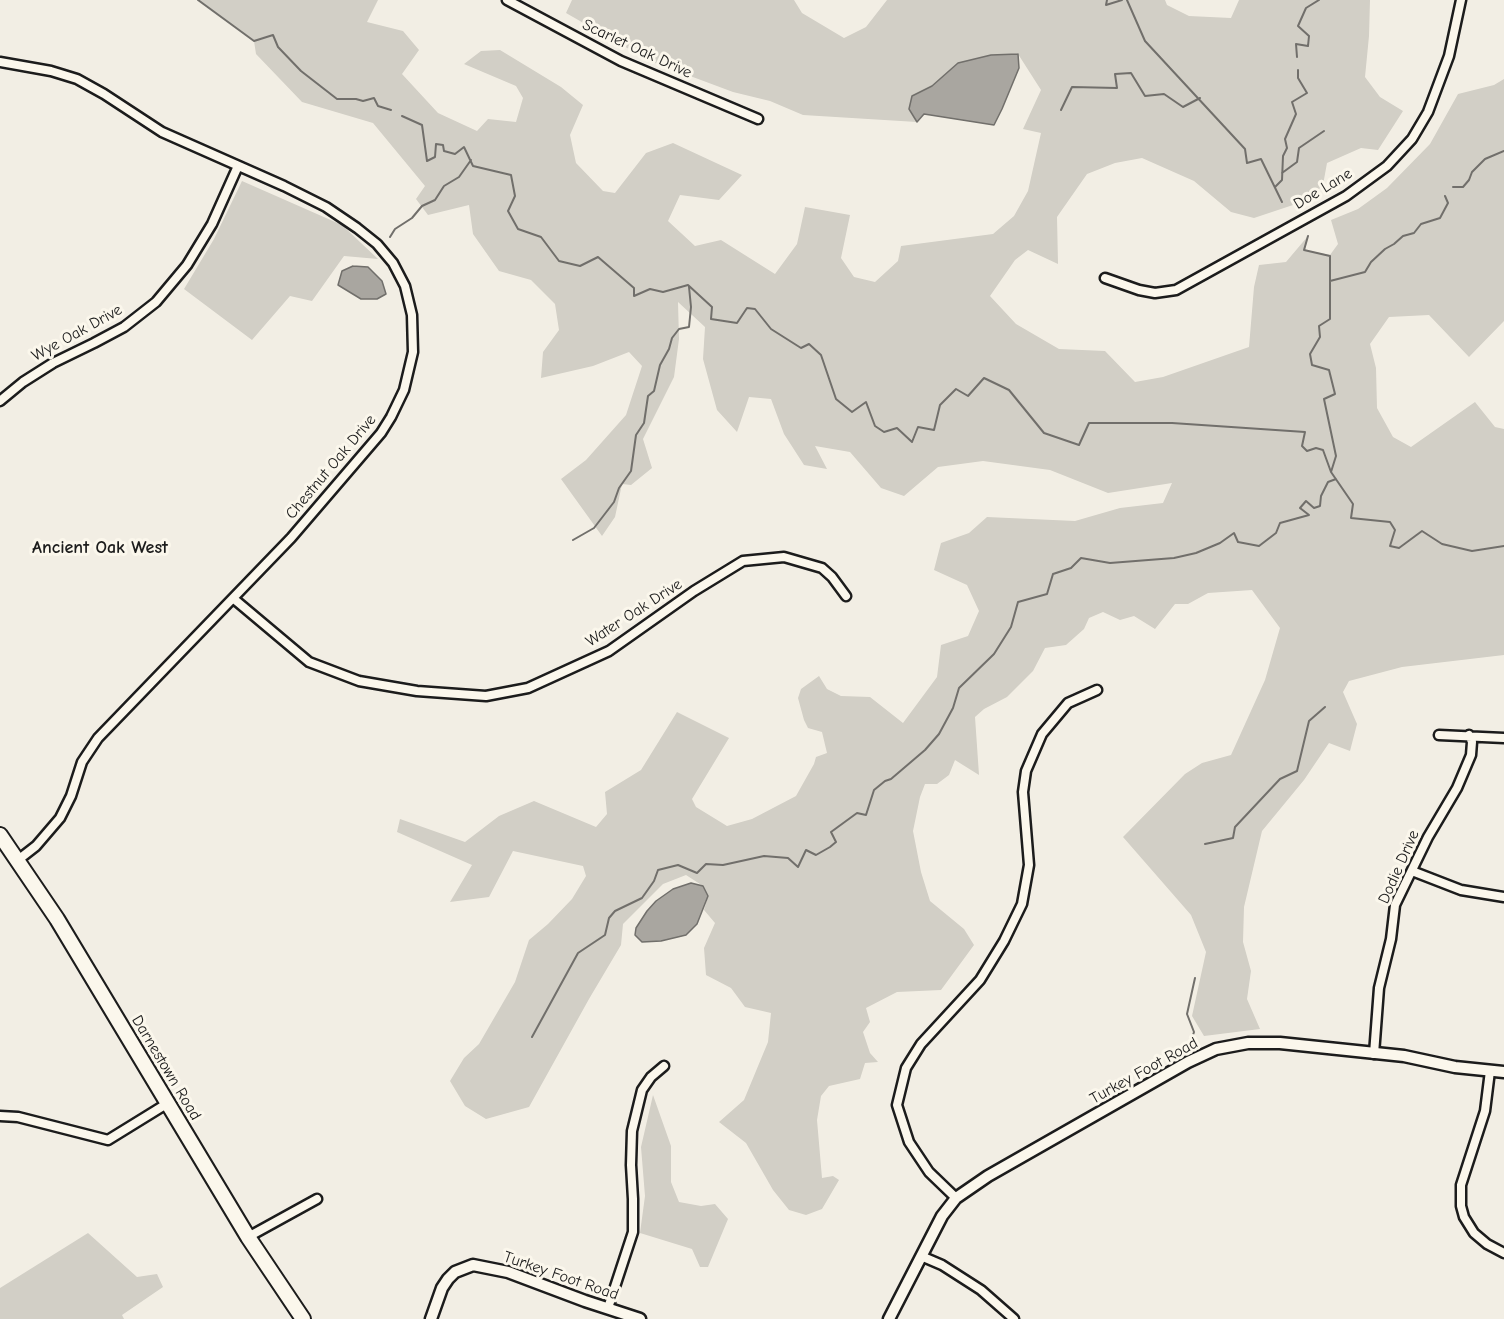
<!DOCTYPE html>
<style>
body{margin:0}
canvas{display:block;background:#f2eee4}
</style>
<canvas width="1504" height="1319"></canvas>
<script>
const ctx = document.querySelector('canvas').getContext('2d');
ctx.lineJoin = 'round';
function fill(path, color) {
  ctx.fillStyle = color;
  ctx.fill(path, 'evenodd');
}
function toPath(rows) {
  const path = new Path2D();
  for (const r of rows) {
    path.moveTo(r[0], r[1]);
    for (let i = 2; i < r.length; i += 2) path.lineTo(r[i], r[i + 1]);
  }
  return path;
}
function strokePath(path, color, width, dash) {
  ctx.strokeStyle = color;
  ctx.lineWidth = width;
  ctx.lineCap = dash ? 'butt' : 'round';
  ctx.setLineDash(dash || []);
  ctx.stroke(path);
}
function write(font, color, halo, rows, align = 'center') {
  ctx.font = font + ' "Comic Neue",sans-serif';
  ctx.lineWidth = 6;
  ctx.setLineDash([]);
  ctx.textBaseline = 'middle';
  ctx.strokeStyle = halo;
  ctx.fillStyle = color;
  for (const [text, x, y, turn = 0] of rows) {
    ctx.save();
    ctx.translate(x, y);
    ctx.rotate((+turn || 0) * Math.PI / 180);
    ctx.textAlign = isNaN(turn) ? turn : align;
    if (halo) ctx.strokeText(text, 0, 0);
    ctx.fillText(text, 0, 0);
    ctx.restore();
  }
}
const green = toPath([
 [198,0,378,0,367,22,403,31,419,50,402,74,438,113,477,131,488,119,516,122,523,98,516,86,464,64,481,51,500,50,561,87,583,105,570,135,576,163,603,191,615,193,646,153,673,143,742,175,719,200,680,195,668,221,695,246,721,240,775,274,797,244,805,207,850,215,841,258,854,277,875,282,898,261,901,246,993,234,1014,216,1028,191,1041,133,1023,129,1041,90,1018,54,991,55,958,63,932,86,912,96,909,109,917,122,803,115,770,101,733,92,650,61,566,13,572,0,794,0,802,13,844,38,866,27,887,0,1165,0,1167,5,1189,16,1231,18,1239,0,1370,0,1369,36,1365,77,1380,97,1403,111,1378,150,1361,148,1327,163,1323,185,1308,200,1254,218,1231,212,1194,181,1142,158,1115,163,1087,174,1057,217,1058,264,1028,250,1015,260,990,296,1016,324,1059,349,1105,351,1135,382,1163,377,1249,347,1254,287,1259,265,1286,262,1308,236,1305,250,1330,255,1338,244,1331,220,1358,209,1387,188,1430,144,1458,94,1494,85,1504,79,1504,321,1469,357,1429,315,1389,317,1370,344,1376,368,1377,408,1393,437,1411,447,1475,402,1495,427,1504,429,1504,655,1402,667,1349,681,1343,692,1357,724,1350,751,1329,743,1304,780,1262,831,1244,907,1243,942,1251,971,1247,999,1260,1029,1204,1036,1192,1016,1206,952,1191,915,1123,837,1185,774,1202,763,1231,755,1265,680,1280,628,1252,590,1208,593,1188,604,1175,604,1155,629,1134,616,1120,620,1103,612,1089,618,1084,629,1066,645,1045,648,1033,671,1007,697,984,709,975,717,979,775,955,760,949,775,937,784,925,784,920,797,913,831,921,872,930,901,964,929,974,945,941,990,897,992,866,1008,870,1022,863,1032,870,1053,878,1062,865,1063,860,1079,829,1086,821,1096,817,1120,822,1178,833,1176,839,1180,822,1209,806,1215,789,1210,773,1190,746,1143,719,1122,744,1100,768,1042,771,1013,745,1007,731,988,706,975,704,948,715,923,704,910,708,896,703,886,686,875,663,884,623,924,621,945,589,999,529,1107,486,1119,465,1106,450,1081,464,1058,479,1044,515,982,529,940,548,924,572,899,586,876,583,866,513,851,489,897,450,902,472,865,397,832,400,819,465,842,499,816,534,801,596,827,607,814,605,792,641,770,677,712,729,738,692,799,696,807,727,826,752,819,796,796,814,764,816,757,827,753,822,732,808,728,804,720,798,698,801,689,819,676,827,689,841,696,870,697,903,723,937,677,941,645,968,636,979,611,967,585,934,570,941,543,969,533,987,517,1075,521,1120,508,1163,503,1172,483,1108,493,1050,470,983,461,938,467,904,496,881,488,850,452,815,446,827,469,804,465,784,434,771,399,749,397,737,432,717,410,703,359,705,327,678,302,679,339,674,377,643,439,652,468,631,485,622,484,615,517,602,536,561,479,586,460,626,415,642,366,629,352,593,366,541,378,543,352,559,330,555,304,531,280,499,271,473,234,469,205,428,215,416,199,425,186,373,123,302,102,256,54,254,41],
 [242,181,342,225,378,259,344,256,312,301,290,296,252,340,184,289,214,239],
 [653,1095,671,1146,671,1182,679,1202,701,1206,715,1204,728,1219,708,1267,700,1267,692,1249,640,1233,645,1196,641,1147],
 [88,1233,137,1277,157,1274,163,1287,122,1315,124,1319,0,1319,0,1288]
]);
const water = toPath([
 [1018,54,1019,68,1002,109,994,125,924,114,917,122,909,109,912,96,932,86,958,63,991,55,1018,54],
 [353,266,368,267,382,281,386,294,377,299,361,299,338,285,342,271,353,266],
 [691,883,703,886,708,896,697,924,686,935,661,941,642,942,635,935,636,928,647,911,656,901,673,889,691,883]
]);
const stream = toPath([
 [198,0,254,41,273,35,278,47,301,71,337,99,356,99,363,101,374,98,378,106,391,110],
 [1107,0,1106,5,1122,0],
 [1127,0,1145,41,1245,149,1247,163,1261,159,1282,202],
 [1297,57,1296,44,1308,46,1309,36,1298,26,1306,8,1319,0],
 [1061,110,1072,87,1117,88,1115,74,1131,73,1145,96,1164,94,1183,107,1200,98],
 [402,116,422,125,427,161,435,157,436,144,443,145,444,151,455,154,464,147,473,166,511,175,515,196,508,211,518,229,541,237,559,261,580,266,598,257,634,288,634,296,650,289,663,292,688,285,712,307,711,319,737,323,747,308,755,309,771,329,801,348,809,344,821,355,836,399,852,412,866,402,875,426,884,432,897,428,912,442,918,427,934,430,940,405,956,389,968,396,984,378,1009,390,1044,433,1079,445,1089,423,1172,423,1305,432,1302,446,1307,451,1316,448,1323,450,1331,472],
 [1282,173,1297,162,1299,148,1324,131],
 [1275,187,1282,180,1283,156,1287,148,1285,139,1296,114,1292,102,1307,93,1298,78,1298,70],
 [1453,187,1463,187,1469,180,1472,172,1485,159,1504,151],
 [1308,236,1304,250,1330,256,1330,319,1319,326,1320,337,1310,354,1312,365,1329,370,1335,394,1324,399,1336,456,1331,472,1353,504,1351,518,1390,522,1395,530,1390,546,1399,548,1422,531,1442,544,1472,551,1504,546],
 [390,237,395,229,412,218,422,206,435,200,444,186,459,177,471,160],
 [1330,281,1365,272,1371,262,1385,249,1394,244,1403,236,1414,233,1421,224,1440,218,1448,203,1445,196],
 [573,540,594,528,614,502,619,488,631,471,636,435,644,423,648,396,654,391,660,365,669,349,672,338,679,329,689,327,691,307,689,287],
 [1205,844,1233,838,1235,827,1280,779,1297,771,1309,721,1325,707],
 [532,1037,578,953,605,935,609,918,615,911,642,898,654,881,658,870,678,865,697,873,706,864,723,865,764,856,788,858,798,867,806,850,816,855,830,847,836,842,831,832,857,813,866,815,874,790,885,781,891,779,925,750,939,734,953,708,959,688,994,654,1011,627,1018,602,1047,594,1053,574,1071,568,1081,558,1110,563,1174,558,1196,553,1220,543,1234,533,1238,542,1259,546,1276,533,1280,523,1309,515,1300,508,1306,501,1314,508,1320,506,1321,496,1328,482,1336,479],
 [1192,1038,1194,1032,1187,1014,1195,978]
]);
const minor = toPath([
 [507,0,621,61,758,119],
 [0,62,51,71,77,79,104,94,162,132,284,186,326,207,357,228,377,244,393,263,405,286,412,315,413,352,404,390,391,417,381,433,291,538,98,738,82,762,71,796,60,818,36,846,18,860],
 [1105,278,1139,290,1155,293,1176,290,1346,196,1387,166,1412,139,1428,112,1449,56,1461,0],
 [0,401,23,382,53,363,94,343,124,327,156,302,187,265,212,224,238,166],
 [234,599,309,662,359,681,417,691,486,696,528,688,609,651,694,591,743,561,784,557,822,568,832,577,846,596],
 [1439,735,1504,738],
 [1412,871,1461,890,1504,897],
 [1374,1054,1379,988,1391,939,1395,905,1428,837,1457,788,1471,755,1472,742,1469,735],
 [1490,1071,1485,1111,1461,1185,1461,1206,1464,1217,1474,1233,1487,1244,1504,1253],
 [0,1116,18,1117,108,1140,168,1103],
 [956,1198,929,1172,909,1142,897,1105,906,1068,921,1044,980,980,1004,941,1022,904,1029,865,1023,792,1026,771,1042,734,1068,703,1097,690],
 [248,1237,317,1199],
 [921,1256,942,1265,981,1290,1014,1319],
 [608,1308,633,1232,633,1199,631,1165,632,1131,642,1090,651,1077,664,1066]
]);
const tertiary = toPath([
 [431,1319,442,1288,448,1279,455,1272,473,1265,508,1272,585,1301,640,1319],
 [889,1319,942,1216,956,1198,988,1176,1188,1062,1216,1049,1248,1043,1280,1043,1404,1056,1455,1067,1504,1072]
]);
const primary = toPath([
 [0,835,57,919,248,1237,303,1319]
]);
const streetNames = [
 ["Scarlet Oak Drive",637,49,25],
 ["Doe Lane",1323,189,-31],
 ["Wye Oak Drive",77,333,-29],
 ["Chestnut Oak Drive",331,467,-50],
 ["Water Oak Drive",634,613,-33],
 ["Dodie Drive",1399,867,-66],
 ["Darnestown Road",166,1068,59],
 ["Turkey Foot Road",1144,1071,-29],
 ["Turkey Foot Road",561,1276,19]
];
const neighbourhoodNames = [
 ["Ancient Oak West",100,548]
];
fill(green, '#d2cfc6');
fill(water, '#a9a6a0');
strokePath(water, '#716f6b', 1.5);
strokePath(stream, '#716f6b', 2);
strokePath(minor, '#1c1c1c', 13);
strokePath(tertiary, '#1c1c1c', 15);
strokePath(primary, '#1c1c1c', 18);
strokePath(minor, '#fbf7ec', 8);
strokePath(tertiary, '#fbf7ec', 10);
strokePath(primary, '#fbf7ec', 14);
write('16px', '#1c1c1c', '#fbf7ec', streetNames);
write('bold 18px', '#1c1c1c', '#fbf7ec', neighbourhoodNames);
</script>
